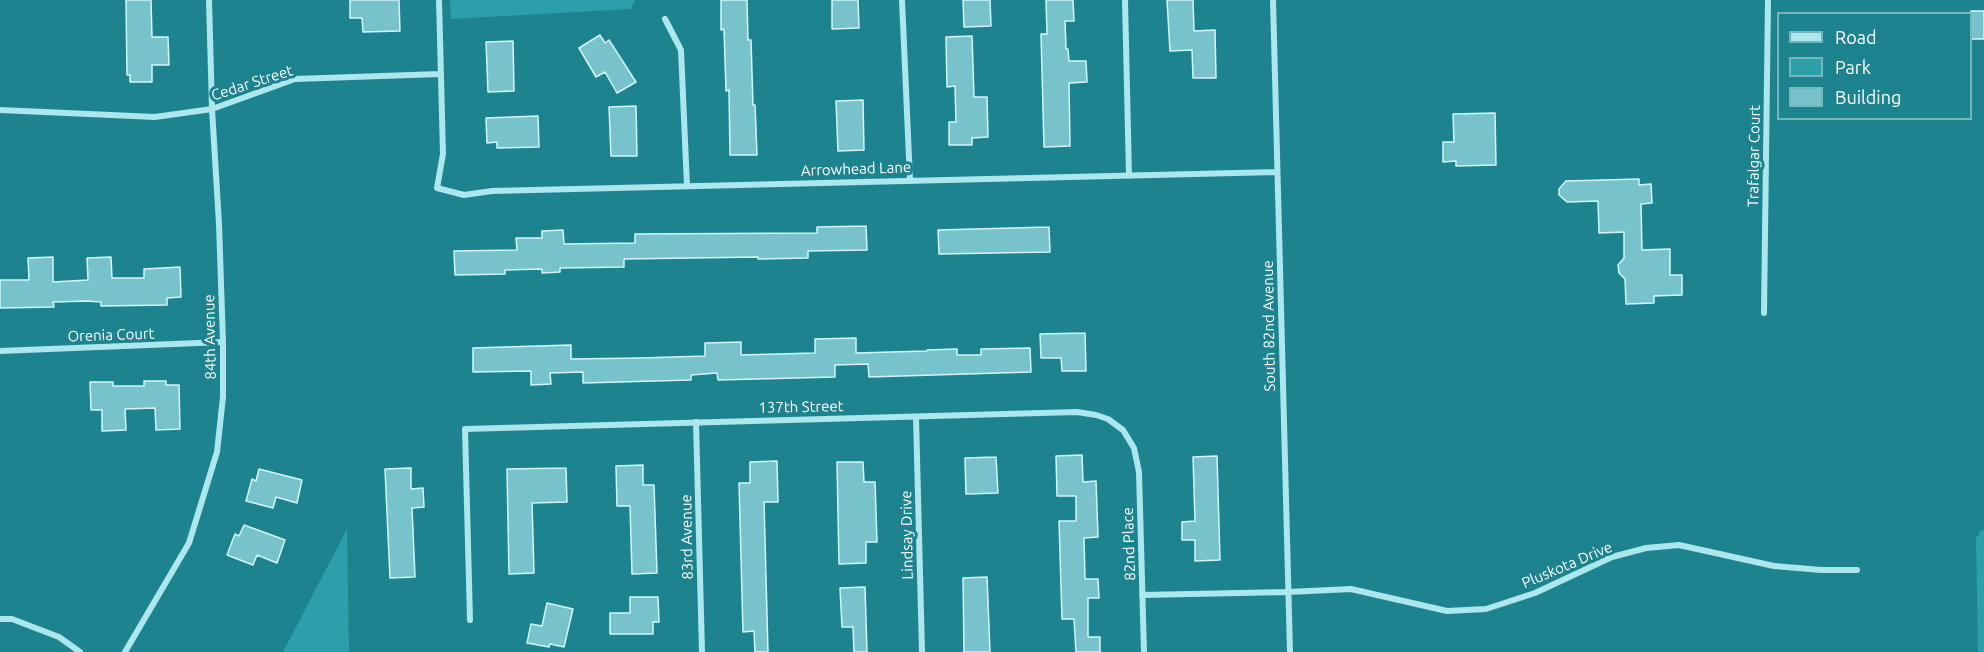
<!DOCTYPE html>
<style>
body{margin:0}
#map{position:relative;width:1984px;height:652px;overflow:hidden;background:#1d838f;font-family:Ubuntu,sans-serif}
canvas{display:block}
.legend{position:absolute;left:1777px;top:12px;width:195px;height:108px;box-sizing:border-box;background:#1d838f;border:2px solid #77b5bc;margin:0;padding:8px 10px;list-style:none;font-size:18px;color:#fff}
.legend li{display:flex;align-items:center;gap:12px;height:30px}
.legend b{width:30px;border:2px solid #77b5bc}
</style>
<div id="map">
<canvas width="1984" height="652"></canvas>
<ul class="legend">
<li><b style="height:8px;background:#abe7ed"></b>Road</li>
<li><b style="height:16px;background:#2d9fab"></b>Park</li>
<li><b style="height:16px;background:#78c2cb"></b>Building</li>
</ul>
</div>
<script>
const ctx = document.querySelector('canvas').getContext('2d');
ctx.lineJoin = 'round';
function fill(path, color) {
  ctx.fillStyle = color;
  ctx.fill(path, 'evenodd');
}
function toPath(rows) {
  const path = new Path2D();
  for (const r of rows) {
    path.moveTo(r[0], r[1]);
    for (let i = 2; i < r.length; i += 2) path.lineTo(r[i], r[i + 1]);
  }
  return path;
}
function strokePath(path, color, width, dash) {
  ctx.strokeStyle = color;
  ctx.lineWidth = width;
  ctx.lineCap = dash ? 'butt' : 'round';
  ctx.setLineDash(dash || []);
  ctx.stroke(path);
}
function write(font, color, halo, rows, align = 'center') {
  ctx.font = font + ' Ubuntu,sans-serif';
  ctx.lineWidth = 6;
  ctx.setLineDash([]);
  ctx.textBaseline = 'middle';
  ctx.strokeStyle = halo;
  ctx.fillStyle = color;
  for (const [text, x, y, turn = 0] of rows) {
    ctx.save();
    ctx.translate(x, y);
    ctx.rotate((+turn || 0) * Math.PI / 180);
    ctx.textAlign = isNaN(turn) ? turn : align;
    if (halo) ctx.strokeText(text, 0, 0);
    ctx.fillText(text, 0, 0);
    ctx.restore();
  }
}
const green = toPath([
 [450,0,635,0,631,9,451,19],
 [347,529,349,652,283,652],
 [1984,529,1984,652,1978,652,1976,536,1979,536,1979,532]
]);
const building = toPath([
 [126,0,151,0,152,37,168,37,169,65,152,65,152,82,130,82,130,75,127,75,126,0],
 [350,0,399,0,400,31,363,32,362,18,350,18,350,0],
 [721,0,747,0,748,40,751,40,753,105,755,105,757,155,730,155,729,90,726,91,724,29,721,30,721,0],
 [832,0,858,0,859,28,832,29,832,0],
 [963,0,990,0,991,26,964,27,963,0],
 [1046,0,1073,0,1074,21,1065,21,1066,49,1068,49,1069,61,1086,61,1087,82,1069,83,1070,146,1044,147,1041,34,1047,34,1046,0],
 [1167,0,1193,0,1194,31,1215,30,1216,78,1193,78,1192,50,1170,51,1167,0],
 [1971,11,1984,11,1984,39,1971,39,1971,11],
 [600,35,605,43,609,40,636,82,617,93,605,72,596,77,579,48,600,35],
 [972,36,974,97,987,97,988,137,972,138,972,145,949,145,949,122,956,122,955,86,947,87,946,37,972,36],
 [513,41,514,91,488,92,486,42,513,41],
 [863,100,864,150,838,151,836,101,863,100],
 [636,106,637,156,611,156,609,107,636,106],
 [1495,113,1496,165,1456,166,1456,161,1443,162,1443,142,1454,142,1453,114,1495,113],
 [538,116,539,147,497,148,497,142,487,143,486,118,538,116],
 [1639,179,1639,185,1651,184,1652,203,1641,204,1642,250,1670,249,1670,275,1682,275,1682,295,1654,296,1654,303,1626,304,1625,279,1619,273,1618,265,1624,258,1624,232,1599,233,1598,201,1567,202,1559,195,1559,189,1566,181,1639,179],
 [866,226,867,250,808,251,808,258,758,259,758,257,624,259,624,267,560,268,560,272,542,273,542,269,505,270,505,274,455,275,454,251,517,250,516,238,542,238,542,231,563,230,564,244,635,243,635,234,817,233,817,227,866,226],
 [1049,227,1050,252,939,254,938,230,1049,227],
 [53,257,53,282,88,280,87,258,111,257,112,278,144,278,144,269,180,267,181,297,167,298,167,305,101,306,101,302,88,301,53,302,54,307,0,308,0,280,29,280,28,258,53,257],
 [1085,333,1086,371,1062,371,1061,358,1041,358,1040,334,1085,333],
 [856,338,856,353,927,351,927,350,957,349,957,355,981,355,981,349,1030,348,1031,372,869,377,868,364,835,365,835,377,718,380,717,373,691,375,691,380,583,383,583,372,550,373,551,384,531,385,531,371,473,372,473,348,571,345,571,359,641,358,705,356,705,343,741,342,741,355,815,353,815,339,856,338],
 [144,381,166,381,166,385,179,385,180,429,156,430,155,408,125,409,126,430,102,431,102,410,91,410,90,382,113,382,113,386,144,386,144,381],
 [1082,455,1083,482,1096,481,1098,537,1084,538,1085,579,1098,579,1099,598,1088,598,1088,637,1100,637,1100,652,1076,652,1074,619,1062,619,1059,521,1076,521,1076,496,1057,496,1056,456,1082,455],
 [1217,456,1220,560,1195,561,1195,540,1182,540,1182,522,1195,521,1193,457,1217,456],
 [996,457,998,493,966,494,965,458,996,457],
 [777,461,778,502,764,502,768,652,755,652,754,631,743,632,739,483,750,483,750,462,777,461],
 [837,462,863,462,864,482,875,482,877,542,866,542,866,563,839,564,837,462],
 [643,465,643,485,654,485,657,573,632,574,630,506,617,506,616,466,643,465],
 [411,468,411,489,423,488,424,507,412,508,415,577,390,578,385,469,411,468],
 [566,468,567,502,532,503,534,573,509,574,507,469,566,468],
 [259,469,302,480,297,503,276,497,273,508,246,501,252,479,256,481,259,469],
 [244,525,285,540,277,563,257,555,253,565,227,555,235,534,239,536,244,525],
 [987,577,990,652,964,652,963,578,987,577],
 [865,587,867,652,854,652,853,627,842,627,840,588,865,587],
 [630,597,658,597,659,622,653,622,653,634,610,634,610,613,630,613,630,597],
 [547,603,573,609,564,647,550,644,549,647,527,643,531,624,542,626,547,603]
]);
const street = toPath([
 [439,0,443,154,437,188,464,195,492,191,1277,172],
 [902,0,910,180],
 [1125,0,1129,176],
 [1273,0,1290,652],
 [665,19,681,50,687,186],
 [0,110,155,117,212,109,295,79,440,74],
 [1764,313,1768,0],
 [0,351,223,342],
 [916,417,922,652],
 [696,422,702,652],
 [1142,595,1288,592,1351,589,1447,611,1486,609,1535,593,1612,557,1646,548,1679,545,1774,566,1821,570,1857,570],
 [0,619,12,619,59,637,80,652],
 [470,620,465,429,1077,412,1096,415,1108,419,1123,430,1134,448,1139,472,1144,652],
 [125,652,189,543,217,452,223,397,223,342,219,224,212,109,209,0]
]);
const streetNames = [
 ["Cedar Street",252,83,-18],
 ["Trafalgar Court",1754,156,-89],
 ["Arrowhead Lane",856,169,-2],
 ["South 82nd Avenue",1269,326,-91],
 ["Orenia Court",111,335,-2],
 ["84th Avenue",210,337,-91],
 ["137th Street",801,407,-1],
 ["Lindsay Drive",907,535,-91],
 ["83rd Avenue",687,537,-91],
 ["82nd Place",1129,544,-92],
 ["Pluskota Drive",1567,565,-23]
];
fill(green, '#2d9fab');
fill(building, '#78c2cb');
strokePath(building, '#d1f6fa', 1.5);
strokePath(street, '#abe7ed', 6);
write('15px', '#fff', '#1d838f', streetNames);
</script>
